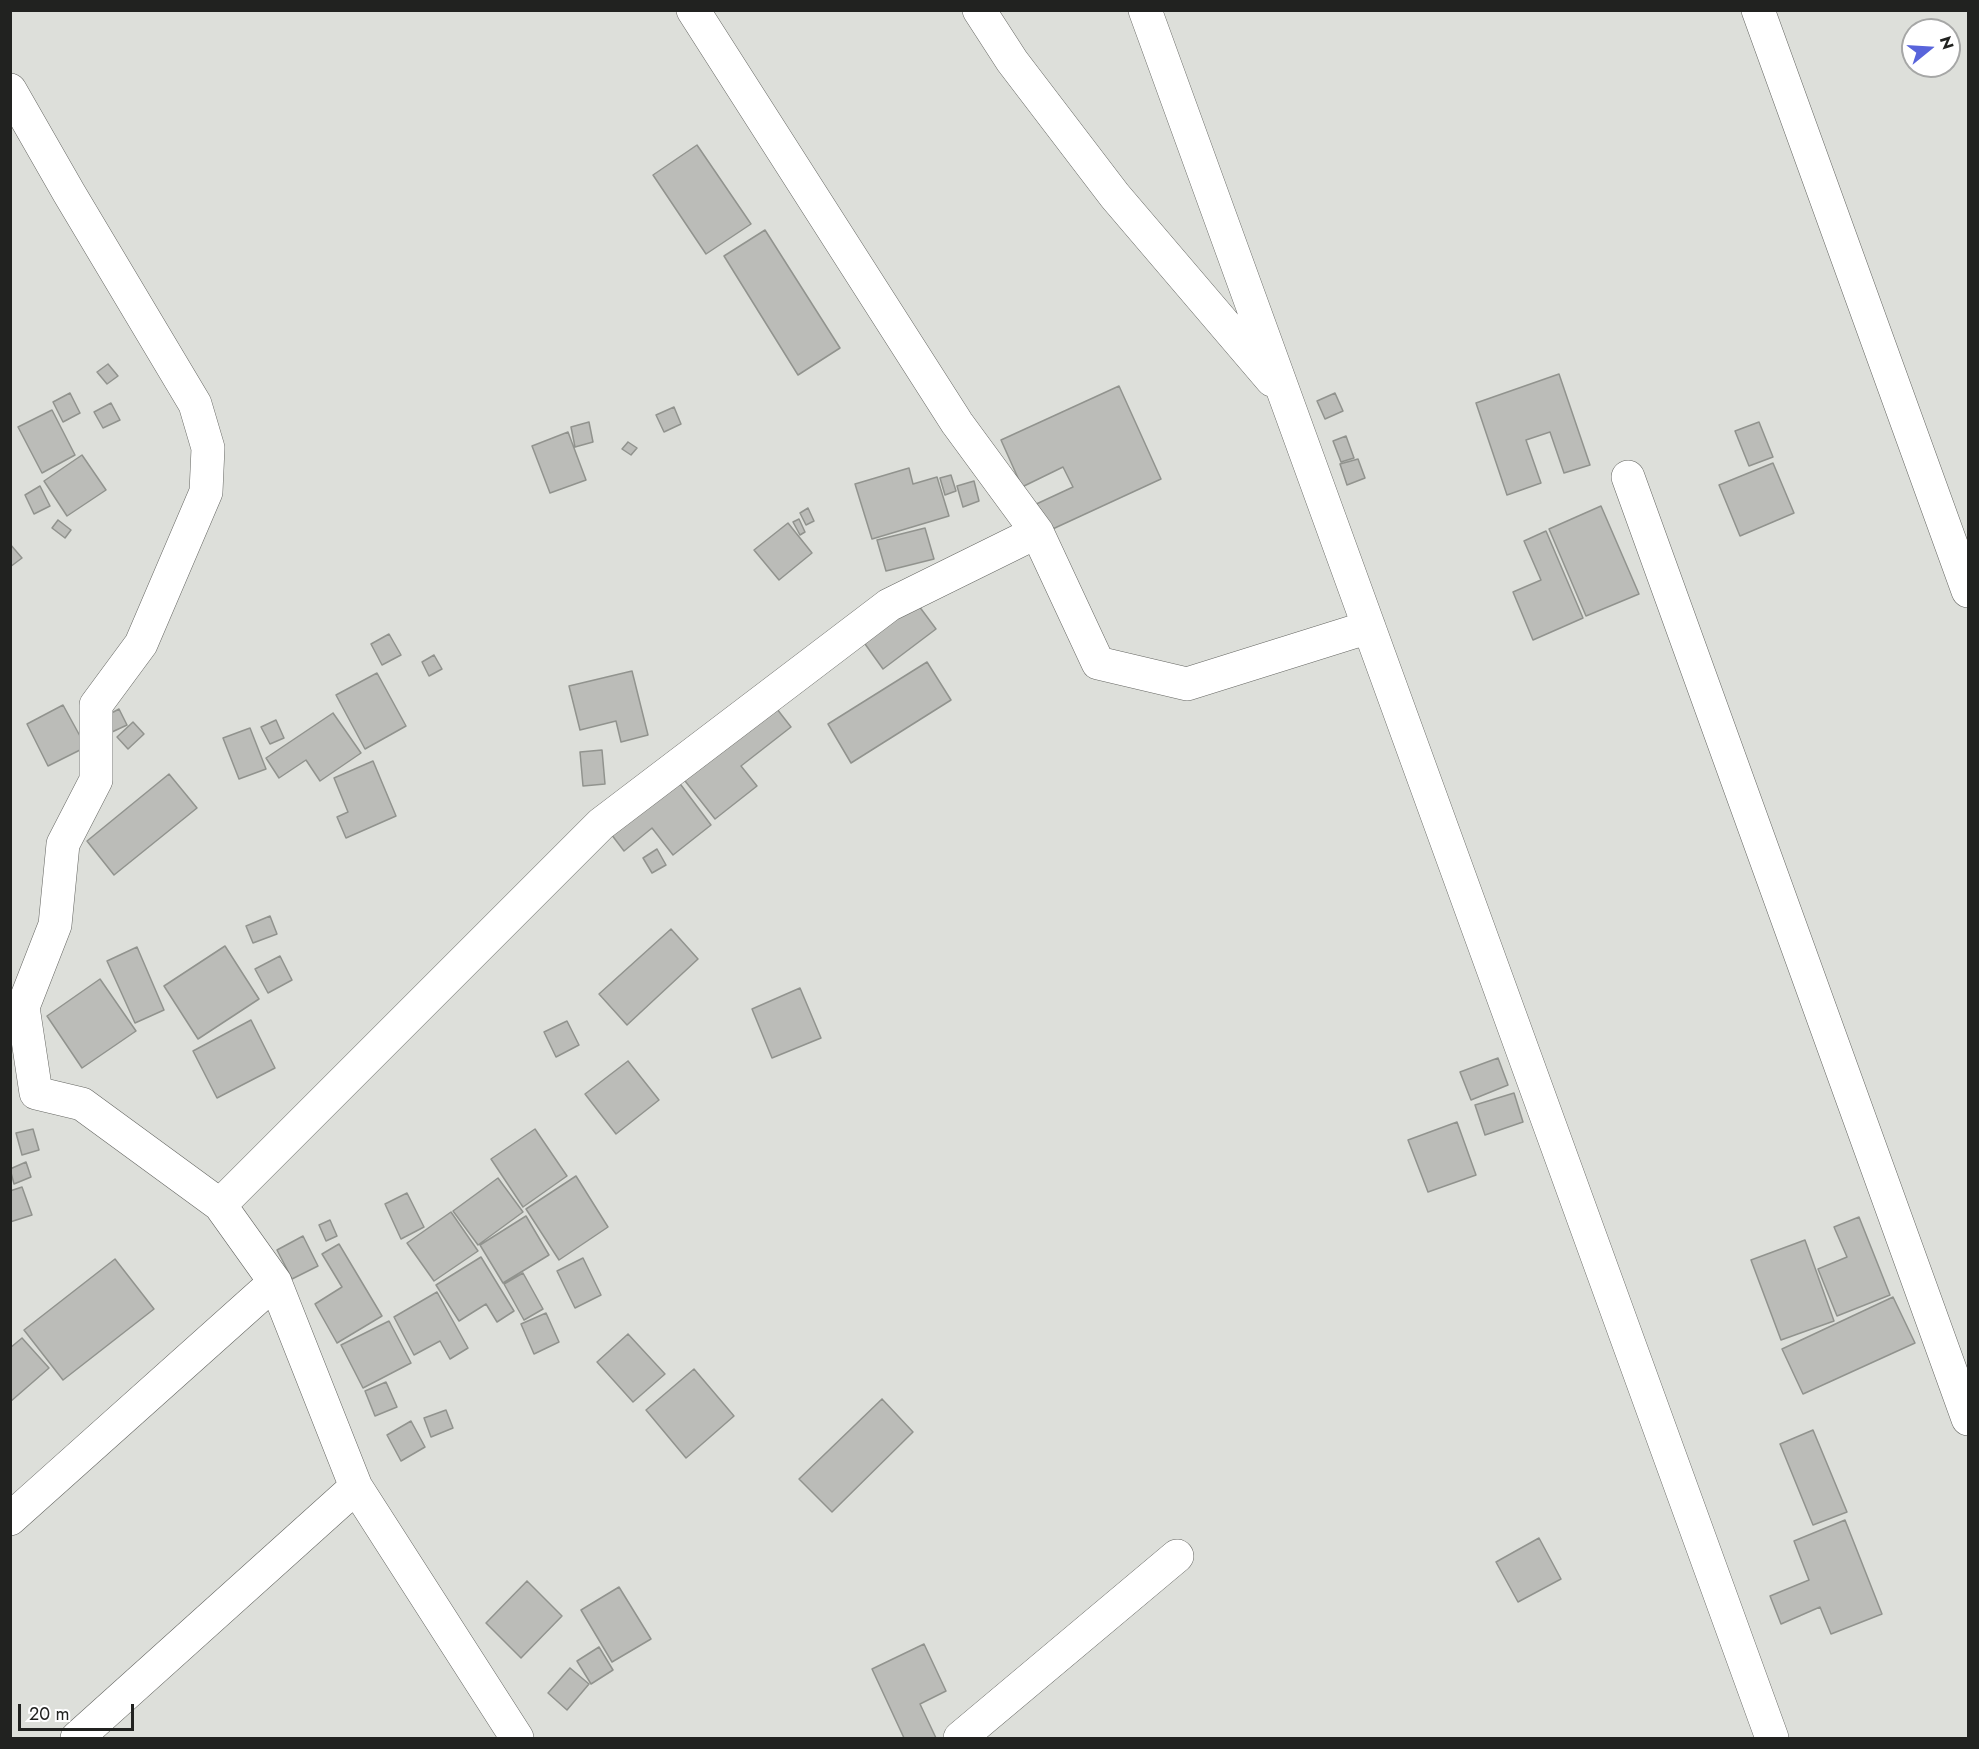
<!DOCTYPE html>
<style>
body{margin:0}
#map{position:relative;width:1979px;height:1749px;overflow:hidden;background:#dddfda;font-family:Jost,sans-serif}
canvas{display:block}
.frame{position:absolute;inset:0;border:12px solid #212220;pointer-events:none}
.north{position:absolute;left:1901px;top:18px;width:60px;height:60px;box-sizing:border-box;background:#fff;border:2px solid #a6a7a6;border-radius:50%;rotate:72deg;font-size:16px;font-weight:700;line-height:24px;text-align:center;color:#212220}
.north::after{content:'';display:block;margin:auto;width:21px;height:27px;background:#5864db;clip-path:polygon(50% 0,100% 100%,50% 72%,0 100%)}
.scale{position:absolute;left:18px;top:1704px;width:116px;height:27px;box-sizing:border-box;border:3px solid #212220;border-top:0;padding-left:8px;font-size:18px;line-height:21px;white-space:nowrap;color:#212220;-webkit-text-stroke:4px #fff;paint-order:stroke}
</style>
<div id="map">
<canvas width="1979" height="1749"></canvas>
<div class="frame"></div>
<div class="north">N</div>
<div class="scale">20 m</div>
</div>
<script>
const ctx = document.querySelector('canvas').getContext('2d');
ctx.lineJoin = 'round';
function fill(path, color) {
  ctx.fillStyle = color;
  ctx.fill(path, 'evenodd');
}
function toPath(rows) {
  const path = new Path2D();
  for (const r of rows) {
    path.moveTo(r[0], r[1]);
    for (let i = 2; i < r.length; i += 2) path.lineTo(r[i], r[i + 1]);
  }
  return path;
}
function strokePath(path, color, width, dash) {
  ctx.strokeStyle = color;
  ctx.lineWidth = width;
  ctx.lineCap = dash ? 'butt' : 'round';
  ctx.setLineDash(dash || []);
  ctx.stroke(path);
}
const building = toPath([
 [697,145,751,224,706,254,653,175,697,145],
 [765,230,840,348,798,375,724,256,765,230],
 [108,364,118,376,107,384,97,372,108,364],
 [1559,374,1590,465,1564,473,1550,432,1526,440,1541,483,1507,495,1476,403,1559,374],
 [1119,386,1161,479,1044,533,1032,506,1073,487,1063,467,1022,487,1001,440,1119,386],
 [70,393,80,413,63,422,53,402,70,393],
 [1335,393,1343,411,1325,419,1317,401,1335,393],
 [111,403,120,420,103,428,94,412,111,403],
 [674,407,681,424,664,432,656,415,674,407],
 [52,410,75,455,42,473,18,427,52,410],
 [589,422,593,442,575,447,571,427,589,422],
 [1759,422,1773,457,1749,466,1735,431,1759,422],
 [568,432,586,480,550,493,532,446,568,432],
 [1346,436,1354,458,1341,462,1333,441,1346,436],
 [628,442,637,448,631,455,622,449,628,442],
 [82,455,106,490,67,516,44,481,82,455],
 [1358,459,1365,478,1347,485,1340,464,1358,459],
 [1773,463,1794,513,1740,536,1719,485,1773,463],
 [909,468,913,484,937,477,949,516,872,539,855,484,909,468],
 [951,475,956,491,945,495,940,478,951,475],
 [974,481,979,501,963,507,957,486,974,481],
 [40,486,50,506,34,514,25,495,40,486],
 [1601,506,1639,594,1586,616,1549,529,1601,506],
 [808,508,814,521,806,525,800,513,808,508],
 [799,519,805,532,800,535,793,522,799,519],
 [58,520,71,530,65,538,52,528,58,520],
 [788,523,812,553,779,580,754,550,788,523],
 [925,528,934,559,886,571,877,540,925,528],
 [1546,531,1583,618,1533,640,1513,592,1541,580,1524,541,1546,531],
 [10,544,22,558,10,567,10,544],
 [913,598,936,629,883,669,860,637,913,598],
 [389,634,401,655,382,665,371,644,389,634],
 [434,655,442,669,429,676,422,662,434,655],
 [927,662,951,700,851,763,828,724,927,662],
 [632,671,648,735,621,742,616,721,580,730,569,686,632,671],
 [377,673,406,726,365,749,336,695,377,673],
 [770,700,791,727,741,766,757,786,715,819,678,772,770,700],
 [63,705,86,747,48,766,27,724,63,705],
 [119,709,127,725,112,732,104,717,119,709],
 [333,713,361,753,320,781,306,760,279,778,266,758,333,713],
 [276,720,284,738,270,744,261,727,276,720],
 [133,722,144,734,128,749,117,737,133,722],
 [250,728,266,769,239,779,223,738,250,728],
 [602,750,605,784,583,786,580,752,602,750],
 [373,761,396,816,346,838,337,817,348,812,334,778,373,761],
 [169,774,197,808,114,875,87,841,169,774],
 [675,777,711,825,673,855,652,828,624,851,608,830,675,777],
 [657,849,666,865,652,873,643,858,657,849],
 [270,916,277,934,253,943,246,926,270,916],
 [671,929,698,959,627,1025,599,994,671,929],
 [225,946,259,999,198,1039,164,986,225,946],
 [137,947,164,1010,135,1023,107,961,137,947],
 [280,956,292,980,268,993,255,969,280,956],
 [100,979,136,1031,82,1068,47,1016,100,979],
 [800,988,821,1038,772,1058,752,1009,800,988],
 [251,1020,275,1068,217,1098,193,1051,251,1020],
 [567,1021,579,1045,556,1057,544,1032,567,1021],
 [1498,1058,1508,1085,1471,1100,1460,1072,1498,1058],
 [628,1061,659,1100,616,1134,585,1094,628,1061],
 [1514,1093,1523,1122,1485,1135,1475,1105,1514,1093],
 [1457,1122,1476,1175,1428,1192,1408,1140,1457,1122],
 [33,1129,39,1150,22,1155,16,1133,33,1129],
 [535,1129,567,1176,523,1207,491,1159,535,1129],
 [26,1162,31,1177,14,1184,10,1169,26,1162],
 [576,1176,608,1227,559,1260,526,1209,576,1176],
 [498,1178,523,1212,478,1245,453,1211,498,1178],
 [22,1187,32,1215,10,1222,10,1191,22,1187],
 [407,1193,424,1227,401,1239,385,1204,407,1193],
 [451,1212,478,1251,434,1281,407,1243,451,1212],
 [526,1216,549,1255,503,1283,480,1245,526,1216],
 [1859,1217,1890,1295,1837,1316,1818,1269,1847,1257,1834,1227,1859,1217],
 [330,1220,337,1236,326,1241,319,1225,330,1220],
 [303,1236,318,1266,292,1279,277,1250,303,1236],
 [1805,1240,1834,1321,1781,1340,1751,1260,1805,1240],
 [339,1244,382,1316,337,1343,315,1304,342,1287,322,1254,339,1244],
 [481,1257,514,1311,497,1322,486,1304,459,1321,436,1285,481,1257],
 [583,1258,601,1295,575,1308,557,1271,583,1258],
 [115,1259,154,1309,63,1380,24,1330,115,1259],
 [523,1273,543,1309,524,1320,504,1284,523,1273],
 [437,1292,468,1348,450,1359,440,1341,414,1355,394,1317,437,1292],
 [1893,1297,1915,1343,1803,1394,1782,1349,1893,1297],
 [546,1313,559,1342,534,1354,521,1324,546,1313],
 [389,1321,411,1363,363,1388,341,1345,389,1321],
 [628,1334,665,1374,633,1402,597,1362,628,1334],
 [22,1338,49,1368,10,1402,10,1348,22,1338],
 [694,1369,734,1416,686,1458,646,1410,694,1369],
 [386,1382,397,1407,375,1416,365,1391,386,1382],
 [882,1399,913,1432,832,1512,799,1479,882,1399],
 [446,1410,453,1428,431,1437,424,1418,446,1410],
 [411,1421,425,1447,401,1461,387,1435,411,1421],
 [1813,1430,1847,1512,1813,1525,1780,1444,1813,1430],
 [1845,1520,1882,1614,1831,1634,1820,1607,1781,1624,1770,1596,1809,1580,1794,1541,1845,1520],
 [1539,1538,1561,1579,1518,1602,1496,1562,1539,1538],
 [527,1581,562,1616,521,1658,486,1623,527,1581],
 [619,1587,651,1639,612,1662,581,1610,619,1587],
 [924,1644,946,1691,920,1704,936,1738,904,1738,872,1669,924,1644],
 [599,1647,613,1670,591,1684,577,1661,599,1647],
 [570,1668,589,1684,567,1710,548,1693,570,1668]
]);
const street = toPath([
 [693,10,957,423,1037,532,1098,663,1187,684,1369,627],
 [979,10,1012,61,1115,196,1272,380],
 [1145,10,1772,1738],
 [1758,10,1968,591],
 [10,90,69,193,195,404,208,448,206,492,141,644,96,705,96,780,63,844,55,925,23,1007,36,1093,82,1104,220,1205,275,1282,356,1487,517,1738],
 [1628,477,1968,1419],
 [220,1205,601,824,889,605,1037,532],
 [10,1519,275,1282],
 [77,1738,356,1487],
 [960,1738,1177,1556]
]);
fill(building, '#bbbcb8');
strokePath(building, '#91938e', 1.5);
strokePath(street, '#656662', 34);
strokePath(street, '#fff', 33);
</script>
